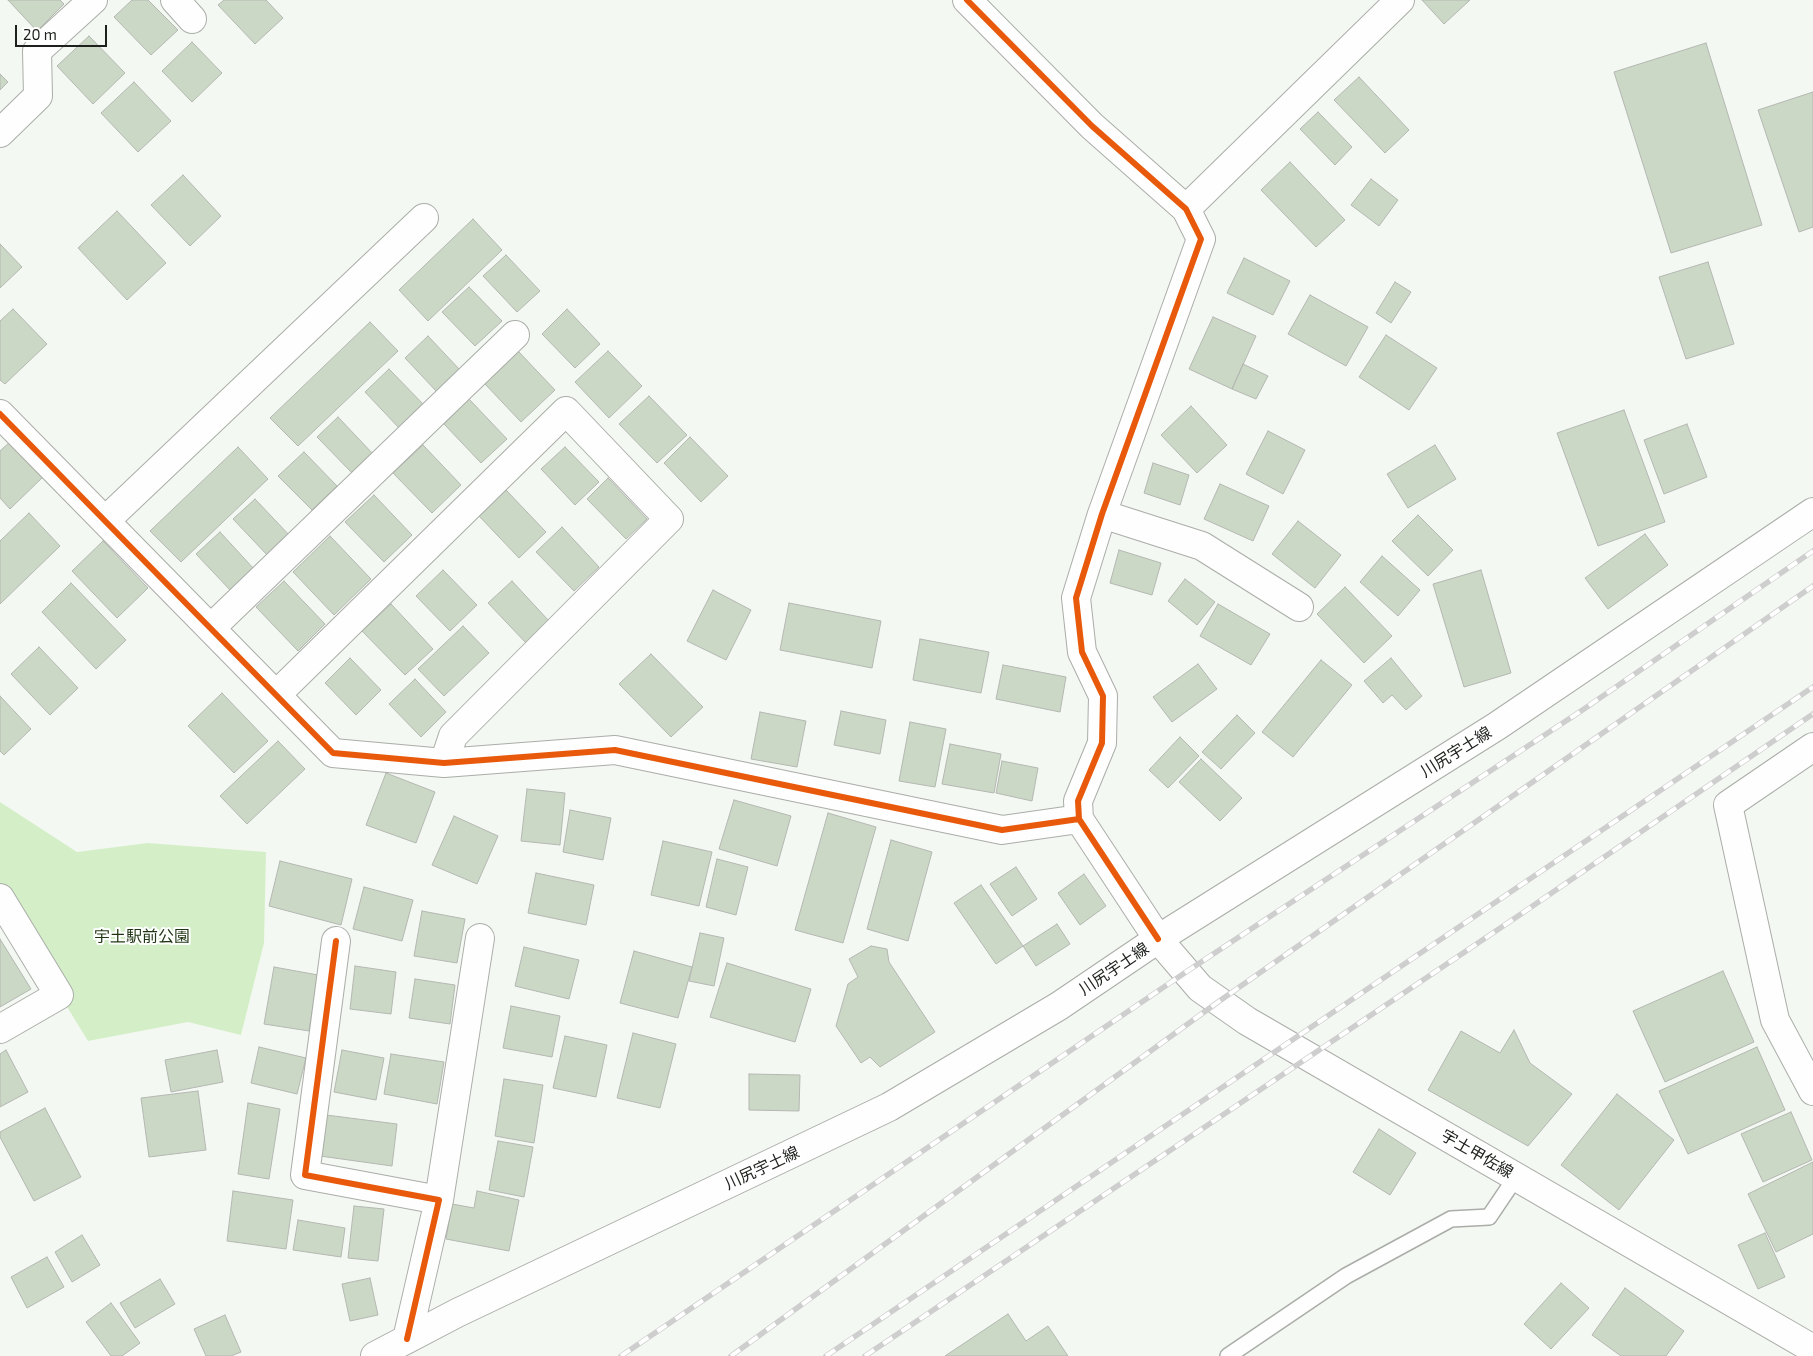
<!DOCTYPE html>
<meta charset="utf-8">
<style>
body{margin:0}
#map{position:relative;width:1813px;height:1356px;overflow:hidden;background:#f4f8f2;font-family:"Exo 2",sans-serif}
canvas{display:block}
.scale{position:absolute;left:15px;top:25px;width:92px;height:22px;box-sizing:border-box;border:2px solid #1d201c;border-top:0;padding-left:6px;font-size:15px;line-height:18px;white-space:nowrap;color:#1d201c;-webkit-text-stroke:4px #fff;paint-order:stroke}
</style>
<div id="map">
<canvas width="1813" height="1356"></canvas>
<div class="scale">20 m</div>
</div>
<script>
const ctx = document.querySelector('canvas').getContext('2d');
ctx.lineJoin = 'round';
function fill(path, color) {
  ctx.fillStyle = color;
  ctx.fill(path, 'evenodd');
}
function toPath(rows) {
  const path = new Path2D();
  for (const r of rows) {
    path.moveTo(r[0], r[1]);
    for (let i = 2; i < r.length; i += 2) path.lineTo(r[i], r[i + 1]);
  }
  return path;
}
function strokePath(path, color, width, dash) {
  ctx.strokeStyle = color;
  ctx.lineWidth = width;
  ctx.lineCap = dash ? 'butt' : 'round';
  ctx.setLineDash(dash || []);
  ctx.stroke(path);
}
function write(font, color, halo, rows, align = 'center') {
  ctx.font = font + ' "Exo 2","Noto Sans JP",sans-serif';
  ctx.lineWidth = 4;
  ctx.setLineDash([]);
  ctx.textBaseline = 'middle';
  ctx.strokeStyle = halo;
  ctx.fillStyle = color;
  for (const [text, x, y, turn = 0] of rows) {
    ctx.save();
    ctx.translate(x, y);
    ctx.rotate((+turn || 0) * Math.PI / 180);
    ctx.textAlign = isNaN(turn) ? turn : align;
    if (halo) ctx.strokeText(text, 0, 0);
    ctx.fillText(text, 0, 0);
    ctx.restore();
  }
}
const green = toPath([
 [0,802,77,852,148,843,266,852,264,943,241,1035,188,1022,88,1041,0,898]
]);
const building = toPath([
 [8,0,60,0,64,4,37,31,8,0],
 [132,0,148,0,178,30,151,55,114,17,132,0],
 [224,0,266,0,283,18,255,44,218,5,224,0],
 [1422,0,1470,0,1444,24,1422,0],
 [89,36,125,73,93,104,57,66,89,36],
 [192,42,222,73,192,102,162,71,192,42],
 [1706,43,1762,225,1671,253,1614,72,1706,43],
 [0,74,8,82,0,90,0,74],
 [1359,77,1409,130,1385,153,1334,100,1359,77],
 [134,82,171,121,138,152,101,113,134,82],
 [1813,92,1813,227,1799,232,1758,110,1813,92],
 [1318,112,1352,147,1335,165,1300,129,1318,112],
 [1290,162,1345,220,1316,247,1261,190,1290,162],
 [183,175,221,216,190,246,151,205,183,175],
 [1371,179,1398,200,1379,226,1351,205,1371,179],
 [117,211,166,263,127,300,78,248,117,211],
 [473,219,502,250,428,321,399,290,473,219],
 [0,244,22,267,0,288,0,244],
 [506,255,540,291,517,312,483,276,506,255],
 [1244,258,1290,281,1273,315,1227,293,1244,258],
 [1708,262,1734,344,1686,359,1659,277,1708,262],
 [1395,282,1411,292,1391,323,1376,313,1395,282],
 [469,287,502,321,475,346,442,312,469,287],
 [1310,295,1368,327,1346,366,1288,334,1310,295],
 [13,309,47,344,5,384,0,380,0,321,13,309],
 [567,309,600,344,575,368,542,334,567,309],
 [1213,317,1256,336,1232,389,1189,369,1213,317],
 [370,322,398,351,298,446,270,418,370,322],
 [1386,335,1437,368,1409,410,1359,377,1386,335],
 [428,336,460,370,437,392,405,358,428,336],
 [518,351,555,390,521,422,485,384,518,351],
 [608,351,642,386,609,418,575,382,608,351],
 [1243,364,1268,376,1256,399,1232,389,1243,364],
 [389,369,424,405,400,429,365,392,389,369],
 [649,396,687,435,657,463,619,424,649,396],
 [469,399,507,439,481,463,444,424,469,399],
 [1191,406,1227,445,1197,473,1161,435,1191,406],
 [1624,410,1665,522,1598,546,1557,433,1624,410],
 [338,417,374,455,354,475,317,437,338,417],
 [1687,424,1707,477,1664,494,1644,440,1687,424],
 [1268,431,1305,450,1283,494,1246,474,1268,431],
 [690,437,728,476,701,502,664,463,690,437],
 [11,441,44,476,10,509,0,498,0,451,11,441],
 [423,445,461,485,432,513,393,473,423,445],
 [1435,445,1456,479,1408,508,1387,474,1435,445],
 [238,447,268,479,181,562,150,531,238,447],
 [565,447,599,482,575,505,541,469,565,447],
 [304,452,337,486,312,510,278,476,304,452],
 [1153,463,1189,475,1180,505,1144,493,1153,463],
 [608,478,647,519,626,539,587,499,608,478],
 [1220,484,1269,506,1253,541,1204,519,1220,484],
 [506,490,546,532,519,558,479,516,506,490],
 [374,495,412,535,384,562,345,522,374,495],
 [255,499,291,537,269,557,233,519,255,499],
 [29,513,60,546,0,604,0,541,29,513],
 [1418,515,1453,550,1428,576,1392,541,1418,515],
 [1298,521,1341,555,1315,588,1272,554,1298,521],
 [562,527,599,567,574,591,536,552,562,527],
 [220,532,254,569,231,591,196,554,220,532],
 [1645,534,1668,565,1608,609,1585,578,1645,534],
 [330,536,371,579,334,615,293,572,330,536],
 [103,541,148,588,117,618,72,571,103,541],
 [1119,550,1161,563,1152,595,1110,583,1119,550],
 [1382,556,1420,590,1398,616,1360,582,1382,556],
 [443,570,477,605,450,631,416,596,443,570],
 [1481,570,1511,673,1464,687,1433,584,1481,570],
 [1185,579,1215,602,1197,625,1168,601,1185,579],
 [284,581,325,624,298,651,256,607,284,581],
 [512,581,549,621,526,643,488,603,512,581],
 [71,583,126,640,96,669,42,612,71,583],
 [1345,587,1392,636,1364,663,1317,614,1345,587],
 [713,590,751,610,726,660,687,641,713,590],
 [789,603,881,621,872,668,780,650,789,603],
 [391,604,433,649,405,675,362,631,391,604],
 [1218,604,1270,634,1251,665,1200,636,1218,604],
 [463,626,489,653,444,696,418,669,463,626],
 [920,639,989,652,981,693,913,680,920,639],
 [39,647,78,688,50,715,11,674,39,647],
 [651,654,703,707,671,737,619,684,651,654],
 [350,658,381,690,356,715,325,683,350,658],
 [1391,658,1422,696,1406,710,1392,695,1383,703,1364,681,1391,658],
 [1321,660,1352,685,1293,757,1262,732,1321,660],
 [1198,664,1217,689,1172,722,1153,697,1198,664],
 [1003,665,1066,677,1060,712,996,699,1003,665],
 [415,679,446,712,421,737,389,704,415,679],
 [222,693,268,741,234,773,188,726,222,693],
 [0,696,31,729,4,755,0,751,0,696],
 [841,711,886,720,880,754,834,745,841,711],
 [760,712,806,721,797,767,751,759,760,712],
 [1237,715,1255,733,1221,769,1202,752,1237,715],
 [910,722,946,729,935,787,899,781,910,722],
 [1180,737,1199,756,1168,788,1149,770,1180,737],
 [278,741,305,769,247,824,220,796,278,741],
 [950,744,1001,754,994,793,942,784,950,744],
 [1201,759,1242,798,1220,821,1179,782,1201,759],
 [1002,761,1038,768,1032,801,996,793,1002,761],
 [386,773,435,792,416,843,366,825,386,773],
 [527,789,565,793,560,845,521,841,527,789],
 [734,800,791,816,777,866,719,849,734,800],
 [570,810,611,818,603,860,563,852,570,810],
 [828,813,876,827,843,943,795,930,828,813],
 [454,816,498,836,477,884,432,865,454,816],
 [891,840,932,852,908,941,867,929,891,840],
 [663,841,712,852,699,906,651,895,663,841],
 [717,859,748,867,736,915,706,907,717,859],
 [280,861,352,879,341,925,269,906,280,861],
 [1016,867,1037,899,1012,916,990,884,1016,867],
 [536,873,594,885,586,925,528,913,536,873],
 [1084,874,1106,906,1080,925,1058,893,1084,874],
 [981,885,1023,946,996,964,954,903,981,885],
 [364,887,413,900,402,941,353,929,364,887],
 [422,911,465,919,457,963,414,956,422,911],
 [1057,924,1070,944,1036,966,1023,946,1057,924],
 [700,933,724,938,714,986,689,981,700,933],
 [0,939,31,989,0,1007,0,939],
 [871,946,887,949,889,962,935,1032,880,1067,870,1057,861,1063,836,1026,848,984,858,977,849,959,871,946],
 [524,947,579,960,569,999,515,986,524,947],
 [634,951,692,967,678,1018,620,1003,634,951],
 [727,963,811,989,795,1042,710,1017,727,963],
 [355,966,396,972,391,1014,350,1009,355,966],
 [274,967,318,975,309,1031,264,1024,274,967],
 [1723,971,1754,1042,1665,1082,1633,1011,1723,971],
 [415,979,455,985,450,1024,409,1018,415,979],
 [511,1006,560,1016,552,1057,503,1048,511,1006],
 [1514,1030,1530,1063,1572,1094,1528,1146,1428,1090,1461,1031,1500,1053,1514,1030],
 [633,1033,676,1044,660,1108,617,1098,633,1033],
 [565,1036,607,1045,596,1097,553,1088,565,1036],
 [259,1047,306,1058,297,1094,251,1083,259,1047],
 [1757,1047,1785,1110,1688,1154,1659,1091,1757,1047],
 [6,1050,28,1092,0,1107,0,1054,6,1050],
 [217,1050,223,1082,171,1092,165,1060,217,1050],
 [342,1050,384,1058,376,1100,334,1092,342,1050],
 [391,1054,444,1062,437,1104,384,1094,391,1054],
 [749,1074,800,1075,799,1111,749,1110,749,1074],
 [504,1079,543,1085,534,1143,495,1136,504,1079],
 [198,1091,206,1150,149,1157,141,1098,198,1091],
 [1617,1094,1674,1140,1619,1210,1561,1165,1617,1094],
 [248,1103,280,1109,269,1179,238,1174,248,1103],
 [45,1108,81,1177,34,1201,0,1137,0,1132,45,1108],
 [1791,1112,1812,1160,1763,1182,1741,1134,1791,1112],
 [326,1115,397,1124,392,1166,320,1156,326,1115],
 [1379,1129,1416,1153,1390,1195,1353,1172,1379,1129],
 [498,1141,533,1147,524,1197,489,1190,498,1141],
 [1813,1162,1813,1234,1776,1252,1748,1194,1813,1162],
 [233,1191,293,1200,286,1249,227,1241,233,1191],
 [477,1191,519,1200,509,1251,446,1239,452,1204,474,1208,477,1191],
 [354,1206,384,1209,378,1261,348,1258,354,1206],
 [298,1220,345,1228,341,1257,293,1250,298,1220],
 [1765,1233,1785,1277,1758,1289,1738,1245,1765,1233],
 [82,1235,100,1265,72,1282,55,1252,82,1235],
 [47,1257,64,1287,27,1308,11,1277,47,1257],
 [370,1278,378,1315,350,1321,342,1284,370,1278],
 [160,1279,175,1304,135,1328,120,1303,160,1279],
 [1561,1283,1589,1308,1551,1349,1524,1324,1561,1283],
 [1625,1288,1684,1331,1666,1356,1621,1356,1592,1335,1625,1288],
 [111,1303,140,1343,122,1356,111,1356,86,1322,111,1303],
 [1008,1314,1026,1341,1048,1326,1068,1356,945,1356,1008,1314],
 [225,1315,241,1352,231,1356,206,1356,194,1329,225,1315]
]);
const lane = toPath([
 [1228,1356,1346,1276,1451,1219,1489,1217,1516,1177]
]);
const street = toPath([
 [175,0,192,19],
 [967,0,1092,126,1186,209,1201,239,1102,514,1076,598,1082,652,1103,696,1102,743,1078,801,1079,819,1158,939],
 [0,133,38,96,37,51,93,0],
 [1186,209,1400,0],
 [0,414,333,753,444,763,615,750,1002,830,1079,819],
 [1102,514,1202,546,1299,607],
 [105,521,424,218],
 [211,628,515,335],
 [276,695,566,411,669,519,453,736,444,763],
 [1813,747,1728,805,1775,1020,1813,1091],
 [0,898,59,995,0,1029],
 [336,941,305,1175,439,1200,407,1339],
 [439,1200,480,938]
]);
const secondary = toPath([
 [375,1356,457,1313,889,1107,1059,1006,1158,939,1497,726,1813,512]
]);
const primary = toPath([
 [1158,939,1200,988,1247,1021,1813,1349]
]);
const rail = toPath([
 [621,1356,1186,972,1584,709,1813,551],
 [731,1356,1218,1002,1813,586],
 [826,1356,1813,687],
 [865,1356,1521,914,1813,714]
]);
const cycleway = toPath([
 [967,0,1092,126,1186,209,1201,239,1102,514,1076,598,1082,652,1103,696,1102,743,1078,801,1079,819,1158,939],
 [0,414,333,753,444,763,615,750,1002,830,1079,819],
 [336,941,305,1175,439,1200,407,1339]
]);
const streetNames = [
 ["川尻宇土線",1456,752,-32],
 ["川尻宇土線",1114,969,-34],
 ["宇土甲佐線",1477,1154,30],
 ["川尻宇土線",762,1168,-25]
];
const parkNames = [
 ["宇土駅前公園",142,937]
];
fill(green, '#d4efc8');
fill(building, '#cbd8c5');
strokePath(building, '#b4b7b2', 1);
strokePath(lane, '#aaada8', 18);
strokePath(street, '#aaada8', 30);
strokePath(secondary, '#aaada8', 30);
strokePath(primary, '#aaada8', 30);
strokePath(lane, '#fdfefd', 15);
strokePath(street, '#fdfefd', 28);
strokePath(secondary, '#fdfefd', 28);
strokePath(primary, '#fdfefd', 28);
strokePath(rail, '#cdcecd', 5.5);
strokePath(rail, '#fff', 4, [11]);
strokePath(cycleway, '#e8590c', 6);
write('16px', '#1d201c', '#fff', streetNames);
write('16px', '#1e3412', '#fff', parkNames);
</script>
